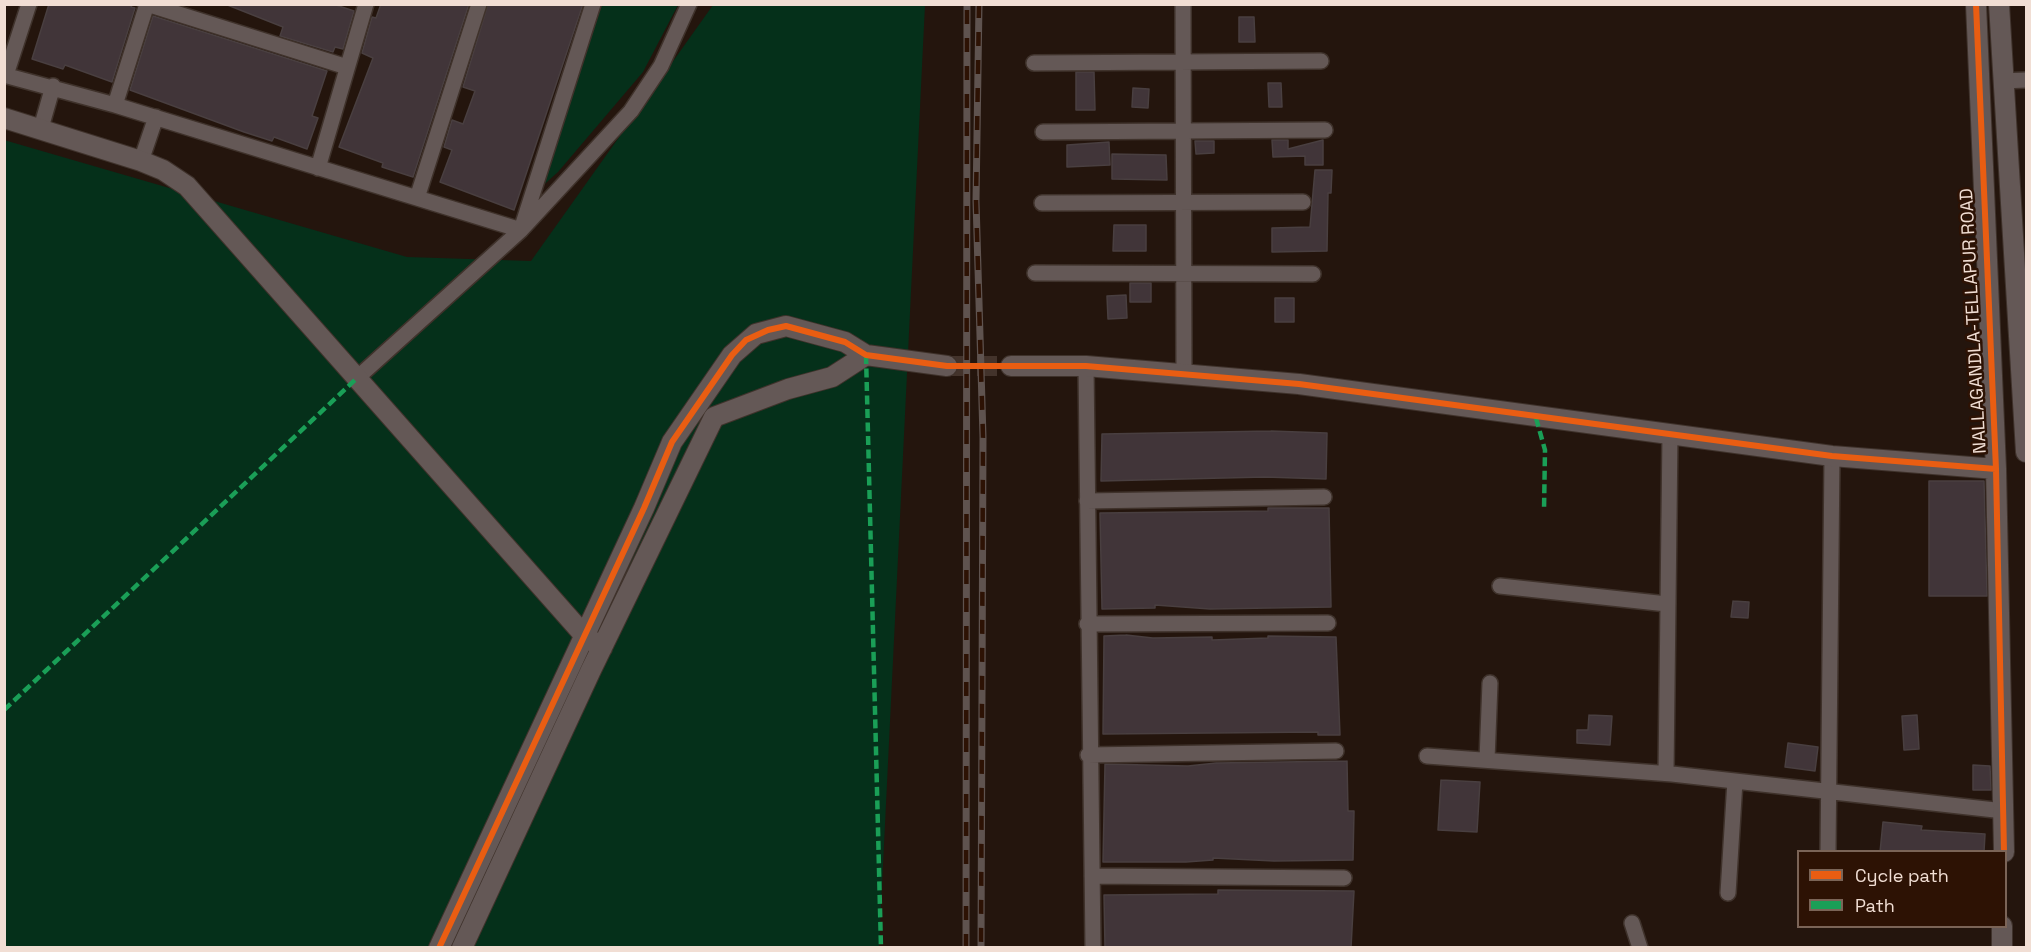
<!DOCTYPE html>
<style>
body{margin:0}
#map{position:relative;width:2031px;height:952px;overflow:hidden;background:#24150d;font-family:"Space Grotesk",sans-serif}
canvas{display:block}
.frame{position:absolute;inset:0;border:6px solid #f1ded4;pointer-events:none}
.legend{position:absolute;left:1797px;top:850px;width:210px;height:78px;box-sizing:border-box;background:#2d1204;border:2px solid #7b6457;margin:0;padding:8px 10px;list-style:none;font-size:18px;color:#f1ded4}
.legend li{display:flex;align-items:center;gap:12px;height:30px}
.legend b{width:30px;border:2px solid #7b6457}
</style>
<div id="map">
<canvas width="2031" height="952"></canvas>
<div class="frame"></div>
<ul class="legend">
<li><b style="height:8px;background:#e95d12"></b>Cycle path</li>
<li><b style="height:8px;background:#1a9f57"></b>Path</li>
</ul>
</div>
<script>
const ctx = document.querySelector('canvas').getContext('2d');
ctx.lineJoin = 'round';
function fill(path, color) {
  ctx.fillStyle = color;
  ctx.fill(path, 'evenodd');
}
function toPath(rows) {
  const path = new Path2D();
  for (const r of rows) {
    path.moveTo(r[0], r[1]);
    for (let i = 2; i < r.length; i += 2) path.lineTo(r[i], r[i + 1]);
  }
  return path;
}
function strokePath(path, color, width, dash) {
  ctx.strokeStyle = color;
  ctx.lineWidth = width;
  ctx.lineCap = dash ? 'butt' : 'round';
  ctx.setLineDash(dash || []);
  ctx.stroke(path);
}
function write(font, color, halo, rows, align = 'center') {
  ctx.font = font + ' "Space Grotesk",sans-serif';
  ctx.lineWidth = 5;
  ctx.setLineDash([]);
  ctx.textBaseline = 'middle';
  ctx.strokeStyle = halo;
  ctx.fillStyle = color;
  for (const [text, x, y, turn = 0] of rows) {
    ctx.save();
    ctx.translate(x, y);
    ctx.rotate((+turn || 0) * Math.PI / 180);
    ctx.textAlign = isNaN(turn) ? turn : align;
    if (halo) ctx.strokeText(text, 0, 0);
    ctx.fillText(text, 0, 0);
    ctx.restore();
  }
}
const green = toPath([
 [602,5,678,5,643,72,558,172,539,189],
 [713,5,925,5,879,947,5,947,4,140,407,257,531,261]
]);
const building = toPath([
 [49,4,132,4,131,7,135,8,112,82,65,65,63,69,32,59,49,4],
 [225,4,333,4,354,11,343,49,335,47,333,52,280,36,283,27,225,4],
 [381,4,469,4,413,177,382,167,383,163,339,147,373,58,362,53,372,17,376,18,381,4],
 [488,4,583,4,514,210,440,182,452,150,444,147,452,120,463,124,475,91,463,87,488,4],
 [153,16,327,71,312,116,318,118,307,149,274,137,272,141,244,132,130,90,153,16],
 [1239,17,1254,17,1255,42,1239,42,1239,17],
 [1076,72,1094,72,1095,110,1076,110,1076,72],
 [1268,83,1281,83,1282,107,1269,107,1268,83],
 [1133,88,1149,89,1148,108,1132,107,1133,88],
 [1272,140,1288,140,1288,149,1323,140,1323,165,1305,165,1305,156,1273,157,1272,140],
 [1195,141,1214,141,1214,153,1196,154,1195,141],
 [1109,142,1110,165,1067,167,1067,145,1109,142],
 [1112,154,1166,155,1167,180,1112,179,1112,154],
 [1315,170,1332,170,1331,193,1328,193,1327,251,1272,252,1272,228,1310,227,1315,170],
 [1114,225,1146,225,1146,251,1113,251,1114,225],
 [1130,283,1151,283,1151,302,1130,302,1130,283],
 [1126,295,1127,318,1108,319,1107,296,1126,295],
 [1275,298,1294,298,1294,322,1275,322,1275,298],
 [1271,431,1327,433,1326,479,1265,477,1101,481,1102,434,1271,431],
 [1929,481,1984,481,1987,596,1929,596,1929,481],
 [1268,508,1329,508,1331,607,1210,609,1155,605,1155,608,1102,609,1100,513,1268,511,1268,508],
 [1733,601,1749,602,1748,618,1731,617,1733,601],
 [1126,635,1153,638,1212,637,1212,640,1268,638,1268,636,1336,637,1340,735,1318,735,1318,732,1103,734,1104,636,1126,635],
 [1589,715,1612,716,1610,745,1577,743,1577,730,1588,730,1589,715],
 [1917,715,1919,749,1904,750,1902,716,1917,715],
 [1788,743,1818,747,1815,771,1785,767,1788,743],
 [1347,761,1348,811,1354,811,1353,860,1274,861,1213,858,1213,860,1186,862,1103,862,1105,764,1188,766,1216,763,1347,761],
 [1973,765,1990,766,1991,790,1973,790,1973,765],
 [1441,780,1480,782,1477,832,1438,830,1441,780],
 [1883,822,1922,826,1921,830,1985,834,1984,852,1880,852,1883,822],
 [1218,890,1354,891,1351,948,1105,948,1104,895,1218,894,1218,890]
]);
const tertiaryTunnel = toPath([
 [947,366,1011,366]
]);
const minor = toPath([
 [1183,4,1184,373],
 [1034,63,1321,61],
 [4,75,115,105,521,230,631,111,661,66,689,4],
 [6,75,29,4],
 [2002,81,2026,80],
 [115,105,147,4,347,67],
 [41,128,53,86],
 [1043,132,1325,130],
 [141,161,156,117],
 [318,168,366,4],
 [417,198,479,4],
 [1042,203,1303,202],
 [1035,273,1313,274],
 [1086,366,1093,948],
 [356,379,521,230,593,4],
 [1087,501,1324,497],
 [1500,586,1667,604],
 [1087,624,1328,623],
 [1088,755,1336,751],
 [1427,756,1672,774,2004,811],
 [1487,760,1490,683],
 [1666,773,1670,434],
 [1828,852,1832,456],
 [1092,876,1344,878],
 [1728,893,1735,781],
 [1632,923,1640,948]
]);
const tertiary = toPath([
 [1976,4,1996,469,2004,852],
 [1999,4,2026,452],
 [4,118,141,161,163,170,187,186,584,635,602,648],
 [1011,366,1086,366,1299,384,1832,456,1996,469],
 [439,948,644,508,672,442,732,355,756,334,786,326,845,342,866,355,947,366],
 [462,948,591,670,714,417,788,389,832,377,866,355],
 [2002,948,2002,926]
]);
const rail = toPath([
 [979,4,976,201,983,437,981,948],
 [966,948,967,4]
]);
const quiet = toPath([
 [866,355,881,948],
 [1536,418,1545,450,1544,511],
 [4,710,356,379]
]);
const cycleway = toPath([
 [1976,4,1996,469,2004,852],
 [439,948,644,508,672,442,732,355,746,340,768,330,786,326,845,342,866,355,947,366,1086,366,1299,384,1832,456,1996,469]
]);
const streetNames = [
 ["NALLAGANDLA-TELLAPUR ROAD",1974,321,-93]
];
fill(green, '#05301a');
fill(building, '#413539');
strokePath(building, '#493f40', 1.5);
strokePath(tertiaryTunnel, '#43332b', 20, [20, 10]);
strokePath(minor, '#3f322b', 18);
strokePath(tertiary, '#3f322b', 22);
strokePath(minor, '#645856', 15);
strokePath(tertiary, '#645856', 20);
strokePath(rail, '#5f534f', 7);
strokePath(rail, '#2d1204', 4.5, [14]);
strokePath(quiet, '#1a9f57', 4.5, [9, 4.5]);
strokePath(cycleway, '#e95d12', 6);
write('18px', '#f1ded4', '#2d1204', streetNames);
</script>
